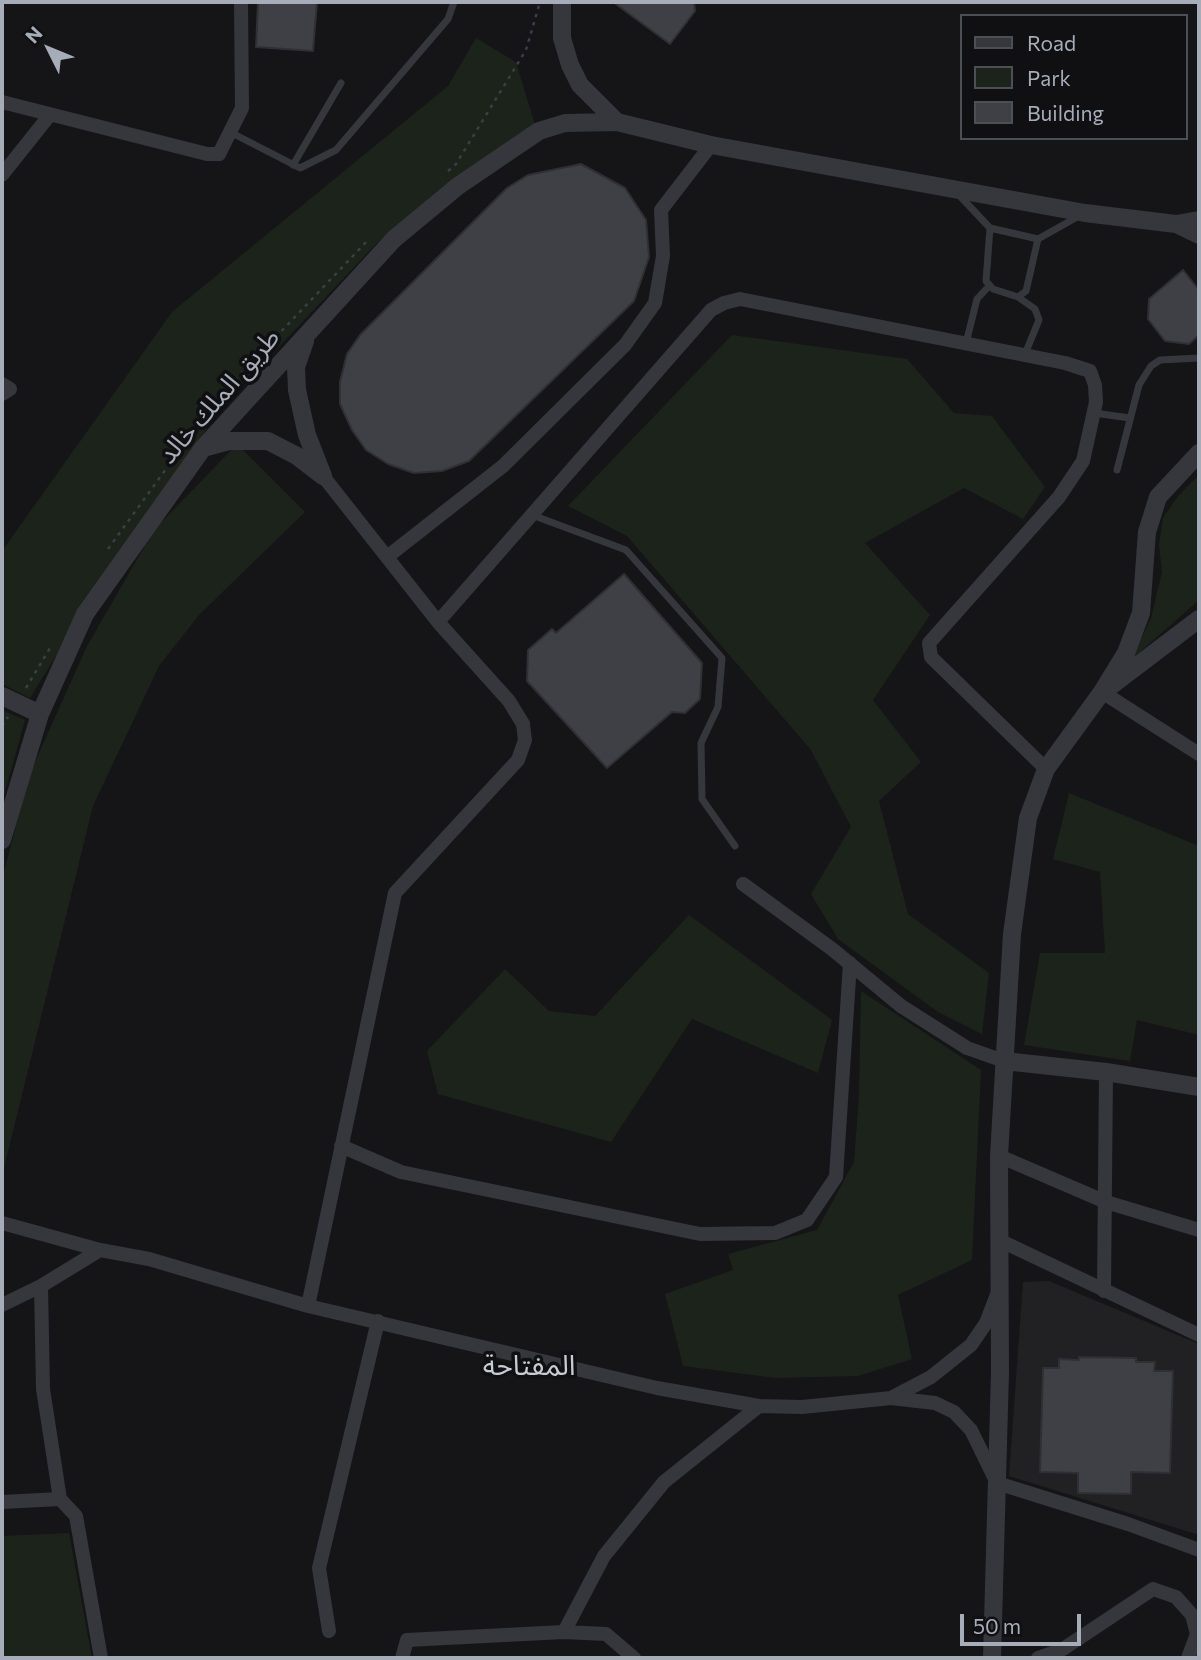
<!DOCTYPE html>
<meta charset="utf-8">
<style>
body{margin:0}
#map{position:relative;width:1201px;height:1660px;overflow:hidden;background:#151517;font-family:Commissioner,sans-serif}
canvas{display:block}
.frame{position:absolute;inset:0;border:4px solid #a6adb9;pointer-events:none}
.legend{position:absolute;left:960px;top:14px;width:228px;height:126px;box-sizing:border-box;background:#101012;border:2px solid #4c4f55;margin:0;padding:9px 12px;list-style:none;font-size:21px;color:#a6adb9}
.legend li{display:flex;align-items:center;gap:14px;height:35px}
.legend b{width:35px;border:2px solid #4c4f55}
.north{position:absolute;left:14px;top:14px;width:70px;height:70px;-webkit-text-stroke:5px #101012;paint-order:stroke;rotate:313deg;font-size:19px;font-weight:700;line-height:28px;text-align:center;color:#a6adb9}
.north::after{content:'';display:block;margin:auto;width:24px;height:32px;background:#a6adb9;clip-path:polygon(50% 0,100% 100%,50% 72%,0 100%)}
.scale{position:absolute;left:960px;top:1614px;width:121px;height:32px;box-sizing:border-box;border:4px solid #a6adb9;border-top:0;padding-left:9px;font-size:21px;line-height:24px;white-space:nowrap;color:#a6adb9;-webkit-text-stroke:5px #101012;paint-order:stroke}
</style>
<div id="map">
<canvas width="1201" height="1660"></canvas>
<div class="frame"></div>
<ul class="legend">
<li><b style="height:9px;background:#36373d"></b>Road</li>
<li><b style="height:19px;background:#1b231b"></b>Park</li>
<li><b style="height:19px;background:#3f4045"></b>Building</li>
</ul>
<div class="north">N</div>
<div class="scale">50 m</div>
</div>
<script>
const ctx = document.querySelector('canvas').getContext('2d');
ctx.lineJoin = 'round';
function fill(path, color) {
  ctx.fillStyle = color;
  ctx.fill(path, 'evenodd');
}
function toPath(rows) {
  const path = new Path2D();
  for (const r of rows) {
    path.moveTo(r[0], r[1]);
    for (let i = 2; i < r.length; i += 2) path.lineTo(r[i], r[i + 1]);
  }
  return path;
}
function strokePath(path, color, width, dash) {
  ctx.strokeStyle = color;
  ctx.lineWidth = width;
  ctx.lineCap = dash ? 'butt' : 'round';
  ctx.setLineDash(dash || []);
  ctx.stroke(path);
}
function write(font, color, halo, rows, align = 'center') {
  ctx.font = font + ' Commissioner,"Noto Sans Arabic",sans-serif';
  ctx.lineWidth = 7;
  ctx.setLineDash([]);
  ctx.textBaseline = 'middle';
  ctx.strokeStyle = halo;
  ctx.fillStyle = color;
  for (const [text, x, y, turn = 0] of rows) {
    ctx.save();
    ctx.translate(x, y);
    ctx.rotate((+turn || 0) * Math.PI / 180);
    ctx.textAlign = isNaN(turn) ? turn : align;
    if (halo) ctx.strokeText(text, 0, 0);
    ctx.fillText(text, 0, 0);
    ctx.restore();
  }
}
const built = toPath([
 [1049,1281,1199,1344,1199,1535,1009,1476,1023,1282]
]);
const green = toPath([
 [476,38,516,62,535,125,377,243,224,405,125,544,30,698,2,684,2,551,172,312,448,86],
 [732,335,907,359,954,413,992,416,1045,487,1023,519,964,488,865,543,930,615,873,700,921,762,879,801,908,914,989,973,982,1034,938,1012,838,939,811,894,851,827,811,750,627,536,568,506],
 [237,444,305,512,199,615,159,666,93,806,2,1176,2,879,30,773,87,646,154,530],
 [1199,475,1199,600,1131,660,1151,618,1162,572,1159,544,1163,518,1178,496],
 [2,710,25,720,2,803],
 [1069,793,1199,846,1199,1035,1137,1020,1130,1061,1024,1045,1040,953,1105,953,1100,872,1053,859],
 [689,915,832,1020,818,1073,692,1019,611,1142,438,1094,427,1051,505,969,549,1011,595,1016],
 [861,991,981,1070,972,1260,898,1295,912,1359,858,1376,775,1378,683,1366,665,1294,733,1270,728,1254,817,1230,854,1162,859,1096],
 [69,1533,92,1658,2,1658,2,1536]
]);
const building = toPath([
 [258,2,317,2,313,51,256,47,258,2],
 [613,2,694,2,695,11,670,44,613,2],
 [581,164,625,188,646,220,649,257,634,301,469,461,442,471,414,473,388,464,366,450,352,430,340,404,340,382,347,354,360,335,507,188,528,175,581,164],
 [1183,270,1199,290,1199,335,1189,344,1165,341,1148,319,1149,299,1183,270],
 [624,574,702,663,700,699,685,713,672,712,607,768,527,681,528,650,552,629,556,633,624,574],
 [1079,1357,1136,1358,1136,1362,1155,1362,1154,1371,1173,1371,1170,1473,1131,1472,1131,1494,1078,1493,1078,1473,1040,1472,1043,1368,1059,1368,1059,1359,1079,1360,1079,1357]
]);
const path = toPath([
 [448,171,456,164,526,50,540,2],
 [192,433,217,399,369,239],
 [108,549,174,458],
 [26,688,50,648],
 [2,726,8,717]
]);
const service = toPath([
 [230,132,300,168,336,150,448,19,454,2],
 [293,165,341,83],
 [959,195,990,228,1038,239,1079,216],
 [990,228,986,281,993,289,1018,297,1026,291,1038,239],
 [1018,297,1035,309,1039,320,1025,354],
 [966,343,977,299,989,286],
 [1094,413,1130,418],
 [1117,470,1139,385,1151,366,1160,360,1199,358],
 [532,515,626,550,722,658,718,707,701,743,702,799,735,846]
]);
const minor = toPath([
 [2,102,207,154,219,154,242,108,241,2],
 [2,175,49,116],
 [2,384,10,389,2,394],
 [387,557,503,466,625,345,655,303,663,256,661,210,711,145],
 [438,622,711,310,724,303,740,299,1065,363,1090,371,1095,385,1096,402,1083,461,1059,497,929,643,931,657,1046,769],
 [1102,692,1199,754],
 [743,884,832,949,901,1006,967,1048,1004,1061],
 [341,1146,401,1172,700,1234,775,1233,807,1220,836,1177,850,963],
 [999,1156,1106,1202,1199,1230],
 [2,1223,100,1250,149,1259,308,1306,657,1388,759,1406,802,1407,891,1398,935,1403,954,1412,971,1430,997,1483,1128,1524,1199,1550],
 [1001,1241,1199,1335],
 [41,1286,43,1389,60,1499,76,1516,101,1658],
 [1104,1291,1106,1072],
 [2,1305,41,1286,100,1250],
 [308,1306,395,893,518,760,525,740,523,724,509,701,438,622,323,476],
 [891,1398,931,1377,971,1345,986,1323,998,1292],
 [2,1502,60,1499],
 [329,1631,319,1568,378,1321],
 [564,1632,604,1556,664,1482,759,1406],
 [402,1658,407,1640,564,1632,606,1634,634,1658],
 [1038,1658,1063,1649,1153,1589,1176,1597,1192,1615,1197,1634,1188,1658]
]);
const tertiary = toPath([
 [562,2,562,38,570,65,580,85,617,122,711,145,1085,213,1176,224,1199,220],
 [1176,224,1199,235],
 [305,341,296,367,297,390,307,435,323,476],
 [203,448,229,441,268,441,297,456,323,476],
 [1108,688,1199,619],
 [2,696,40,714],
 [2,840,40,714,85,614,203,448,394,239,458,186,539,131,565,123,617,122],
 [1004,1061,1106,1072,1199,1087],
 [992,1658,1000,1372,999,1156,1012,934,1028,818,1046,769,1102,692,1126,653,1141,613,1147,532,1158,497,1199,453]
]);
const streetNames = [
 ["طريق الملك خالد",219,396,-49]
];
const neighbourhoodNames = [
 ["المفتاحة",529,1366]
];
fill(built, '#212124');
fill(green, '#1b231b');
fill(building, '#3f4045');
strokePath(building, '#2f2f34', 2);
strokePath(path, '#3c3e44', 2.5, [3.5, 5]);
strokePath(service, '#36373d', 7);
strokePath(minor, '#36373d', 14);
strokePath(tertiary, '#36373d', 18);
write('26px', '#a6adb9', '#101012', streetNames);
write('28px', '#c7cbd4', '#101012', neighbourhoodNames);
</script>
